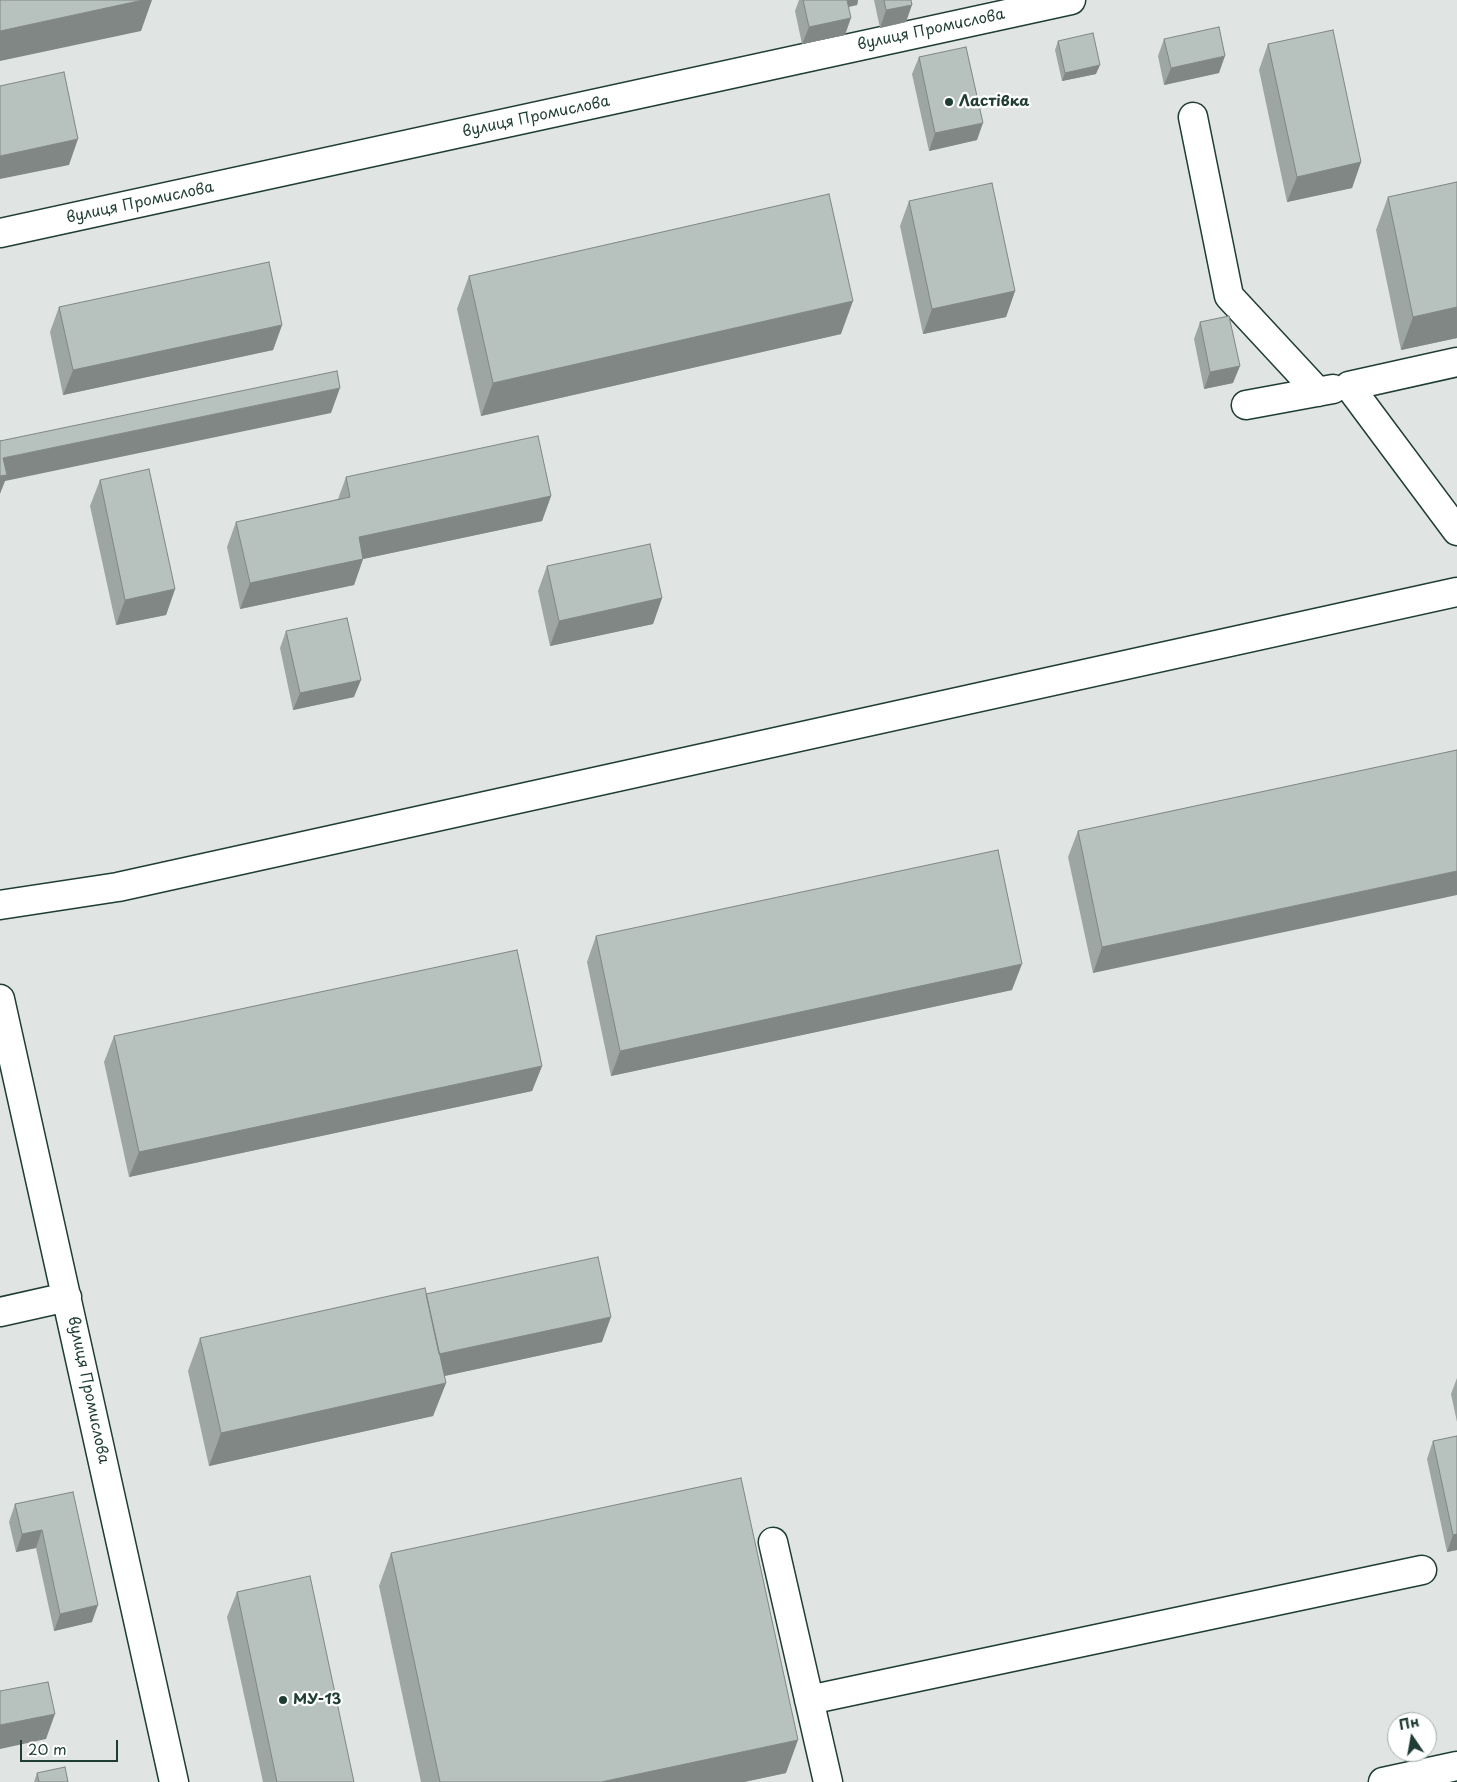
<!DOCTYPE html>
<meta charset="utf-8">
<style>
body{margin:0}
#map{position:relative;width:1457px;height:1782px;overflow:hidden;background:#f2f3f3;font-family:"Playpen Sans",sans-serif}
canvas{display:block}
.north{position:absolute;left:1387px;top:1712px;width:50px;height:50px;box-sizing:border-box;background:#fff;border:1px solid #a5b1ae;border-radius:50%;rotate:348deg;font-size:14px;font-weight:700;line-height:20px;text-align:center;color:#1f3d34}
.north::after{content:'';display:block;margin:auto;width:18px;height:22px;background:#1f3d34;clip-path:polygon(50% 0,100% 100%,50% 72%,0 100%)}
.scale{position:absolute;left:20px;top:1740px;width:98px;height:22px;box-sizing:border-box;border:2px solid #1f3d34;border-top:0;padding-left:6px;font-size:15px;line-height:18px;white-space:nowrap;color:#1f3d34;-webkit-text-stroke:4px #fff;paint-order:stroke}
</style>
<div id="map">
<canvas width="1457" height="1782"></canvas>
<div class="north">Пн</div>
<div class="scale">20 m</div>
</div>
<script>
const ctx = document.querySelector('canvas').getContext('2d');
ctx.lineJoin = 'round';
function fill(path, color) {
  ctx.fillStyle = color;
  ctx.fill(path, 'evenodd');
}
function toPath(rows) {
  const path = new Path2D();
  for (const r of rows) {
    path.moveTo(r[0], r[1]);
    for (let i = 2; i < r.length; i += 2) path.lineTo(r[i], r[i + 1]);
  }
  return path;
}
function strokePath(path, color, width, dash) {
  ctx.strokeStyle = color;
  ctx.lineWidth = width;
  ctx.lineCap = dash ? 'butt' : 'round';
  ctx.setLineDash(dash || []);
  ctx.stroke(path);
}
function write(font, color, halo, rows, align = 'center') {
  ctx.font = font + ' "Playpen Sans",sans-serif';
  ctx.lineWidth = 4.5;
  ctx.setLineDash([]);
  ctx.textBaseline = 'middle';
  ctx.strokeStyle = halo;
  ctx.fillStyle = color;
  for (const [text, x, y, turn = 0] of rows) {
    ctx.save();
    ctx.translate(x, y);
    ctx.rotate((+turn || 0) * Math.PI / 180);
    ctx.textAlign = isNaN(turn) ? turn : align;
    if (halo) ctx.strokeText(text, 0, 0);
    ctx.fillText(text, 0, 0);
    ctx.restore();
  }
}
const built = toPath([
 [0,0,1457,0,1457,1782,0,1782],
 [1397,1722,1427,1722,1427,1752,1397,1752]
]);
const minor = toPath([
 [1193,117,1229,296,1318,392],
 [0,233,1071,0],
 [1457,362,1349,386,1457,531],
 [1246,405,1333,389],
 [0,905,118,887,1457,592],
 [0,999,174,1782],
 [0,1312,67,1297],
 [773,1542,828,1782],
 [809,1700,1422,1570],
 [1383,1782,1457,1766]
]);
const wall = toPath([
 [799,0,858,0,857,5,849,7,845,35,802,44,795,11],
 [874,0,911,0,906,22,880,28],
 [1164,39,1219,73,1164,85,1158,56],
 [1058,41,1096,74,1062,81,1055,50],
 [1268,44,1361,162,1352,188,1287,202,1259,70],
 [919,57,977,140,929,151,912,74],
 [1457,182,1457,338,1401,350,1376,230,1388,197],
 [909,201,1015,291,1006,317,923,334,900,226],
 [469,276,841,334,481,416,457,309],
 [59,307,282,325,273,350,63,395,50,332],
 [1200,322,1233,383,1204,389,1194,339],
 [346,477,551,496,542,521,363,559,354,585,240,609,227,547,236,522,338,499],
 [100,480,175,589,166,615,116,625,90,506],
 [547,566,662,598,653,624,550,646,538,591],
 [286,631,354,697,293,710,280,648],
 [1457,750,1093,973,1068,857,1078,831],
 [596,936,1012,990,611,1076,587,962],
 [114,1036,542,1066,532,1091,129,1177,104,1062],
 [426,1294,602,1342,444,1376,446,1383,433,1416,209,1466,188,1371,200,1338],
 [1457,1378,1457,1422,1451,1394],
 [1457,1436,1457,1552,1457,1550,1447,1552,1427,1459,1433,1441],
 [73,1492,92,1622,54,1631,36,1548,16,1552,9,1522,15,1504],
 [391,1553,786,1773,744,1782,421,1782,379,1586],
 [237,1592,354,1782,263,1782,227,1617],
 [37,1773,68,1782,34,1782]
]);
const shadedWall = toPath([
 [143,0,152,0,141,31,0,61,0,31],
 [844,0,858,0,857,5,841,8],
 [912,5,906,22,880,28,886,10],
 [851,18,845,35,802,44,809,27],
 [1225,56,1219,73,1164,85,1171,68],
 [1100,65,1096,74,1062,81,1065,73],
 [983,123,977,140,929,151,935,133],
 [78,139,69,165,0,179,0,156],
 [1361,162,1352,188,1287,202,1297,177],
 [1015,291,1006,317,923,334,932,309],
 [853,301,841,334,481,416,493,383],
 [1457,307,1457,338,1401,350,1413,317],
 [282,325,273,350,63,395,73,370],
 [1240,366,1233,383,1204,389,1210,372],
 [340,388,331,413,5,481,0,494,0,467,3,458],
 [551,496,542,521,363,559,354,585,240,609,250,583,359,537],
 [175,589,166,615,116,625,125,600],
 [662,598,653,624,550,646,559,621],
 [361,680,354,697,293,710,300,693],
 [1457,871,1457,895,1093,973,1102,947],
 [1022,964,1012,990,611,1076,620,1051],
 [542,1066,532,1091,129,1177,139,1152],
 [611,1317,602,1342,426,1380,435,1355],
 [446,1383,433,1416,209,1466,221,1433],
 [42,1530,36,1548,16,1552,22,1534],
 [1457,1534,1457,1550,1447,1552,1453,1535],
 [98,1605,92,1622,54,1631,60,1614],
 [55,1714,46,1739,0,1749,0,1725],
 [798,1740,786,1773,744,1782,601,1782]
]);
const building = toPath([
 [0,0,143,0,0,31,0,0],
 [803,0,847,0,851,18,809,27,803,0],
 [884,0,911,0,912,5,886,10,884,0],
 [1219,27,1225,56,1171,68,1164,39,1219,27],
 [1333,30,1361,162,1297,177,1268,44,1333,30],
 [1093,33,1100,65,1065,73,1058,41,1093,33],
 [966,47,983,123,935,133,919,57,966,47],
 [64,72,78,139,0,156,0,86,64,72],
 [1457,182,1457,307,1413,317,1388,197,1457,182],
 [992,183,1015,291,932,309,909,201,992,183],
 [829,194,853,301,493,383,469,276,829,194],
 [269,262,282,325,73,370,59,307,269,262],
 [1229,316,1240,366,1210,372,1200,322,1229,316],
 [337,371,340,388,3,458,7,475,0,476,0,440,0,441,337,371],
 [538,436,551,496,359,537,363,559,250,583,236,522,350,497,346,477,538,436],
 [149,469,175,589,125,600,100,480,149,469],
 [650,544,662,598,559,621,547,566,650,544],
 [347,618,361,680,300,693,286,631,347,618],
 [1457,750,1457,871,1102,947,1078,831,1457,750],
 [998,850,1022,964,620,1051,596,936,998,850],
 [517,950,542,1066,139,1152,114,1036,517,950],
 [598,1257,611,1317,439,1354,426,1294,598,1257],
 [425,1288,446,1383,221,1433,200,1338,425,1288],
 [1457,1436,1457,1534,1453,1535,1433,1441,1457,1436],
 [741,1478,798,1740,601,1782,440,1782,391,1553,741,1478],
 [73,1492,98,1605,60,1614,42,1530,22,1534,15,1504,73,1492],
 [310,1576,354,1782,277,1782,237,1592,310,1576],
 [48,1682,55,1714,0,1725,0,1691,48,1682],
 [65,1767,68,1782,39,1782,37,1773,65,1767]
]);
const markers = [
 [949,102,5,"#1f3d34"],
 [283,1700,5,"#1f3d34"]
];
const streetNames = [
 ["вулиця Промислова",931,30,-12],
 ["вулиця Промислова",536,117,-12],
 ["вулиця Промислова",140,203,-12],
 ["вулиця Промислова",88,1390,78]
];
const poiNames = [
 ["Ластівка",959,102],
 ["МУ-13",293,1700]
];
fill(built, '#e0e4e3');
strokePath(minor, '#1f3d34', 31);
strokePath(minor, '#fff', 28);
fill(wall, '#9da6a3');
fill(shadedWall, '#808784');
fill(building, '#b7c1bd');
strokePath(building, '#808784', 1);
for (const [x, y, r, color] of markers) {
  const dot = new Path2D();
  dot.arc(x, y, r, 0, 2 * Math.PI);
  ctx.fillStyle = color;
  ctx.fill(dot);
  strokePath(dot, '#fff', 2);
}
write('15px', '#1f3d34', '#fff', streetNames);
write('bold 15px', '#1f3d34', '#fff', poiNames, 'left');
</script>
